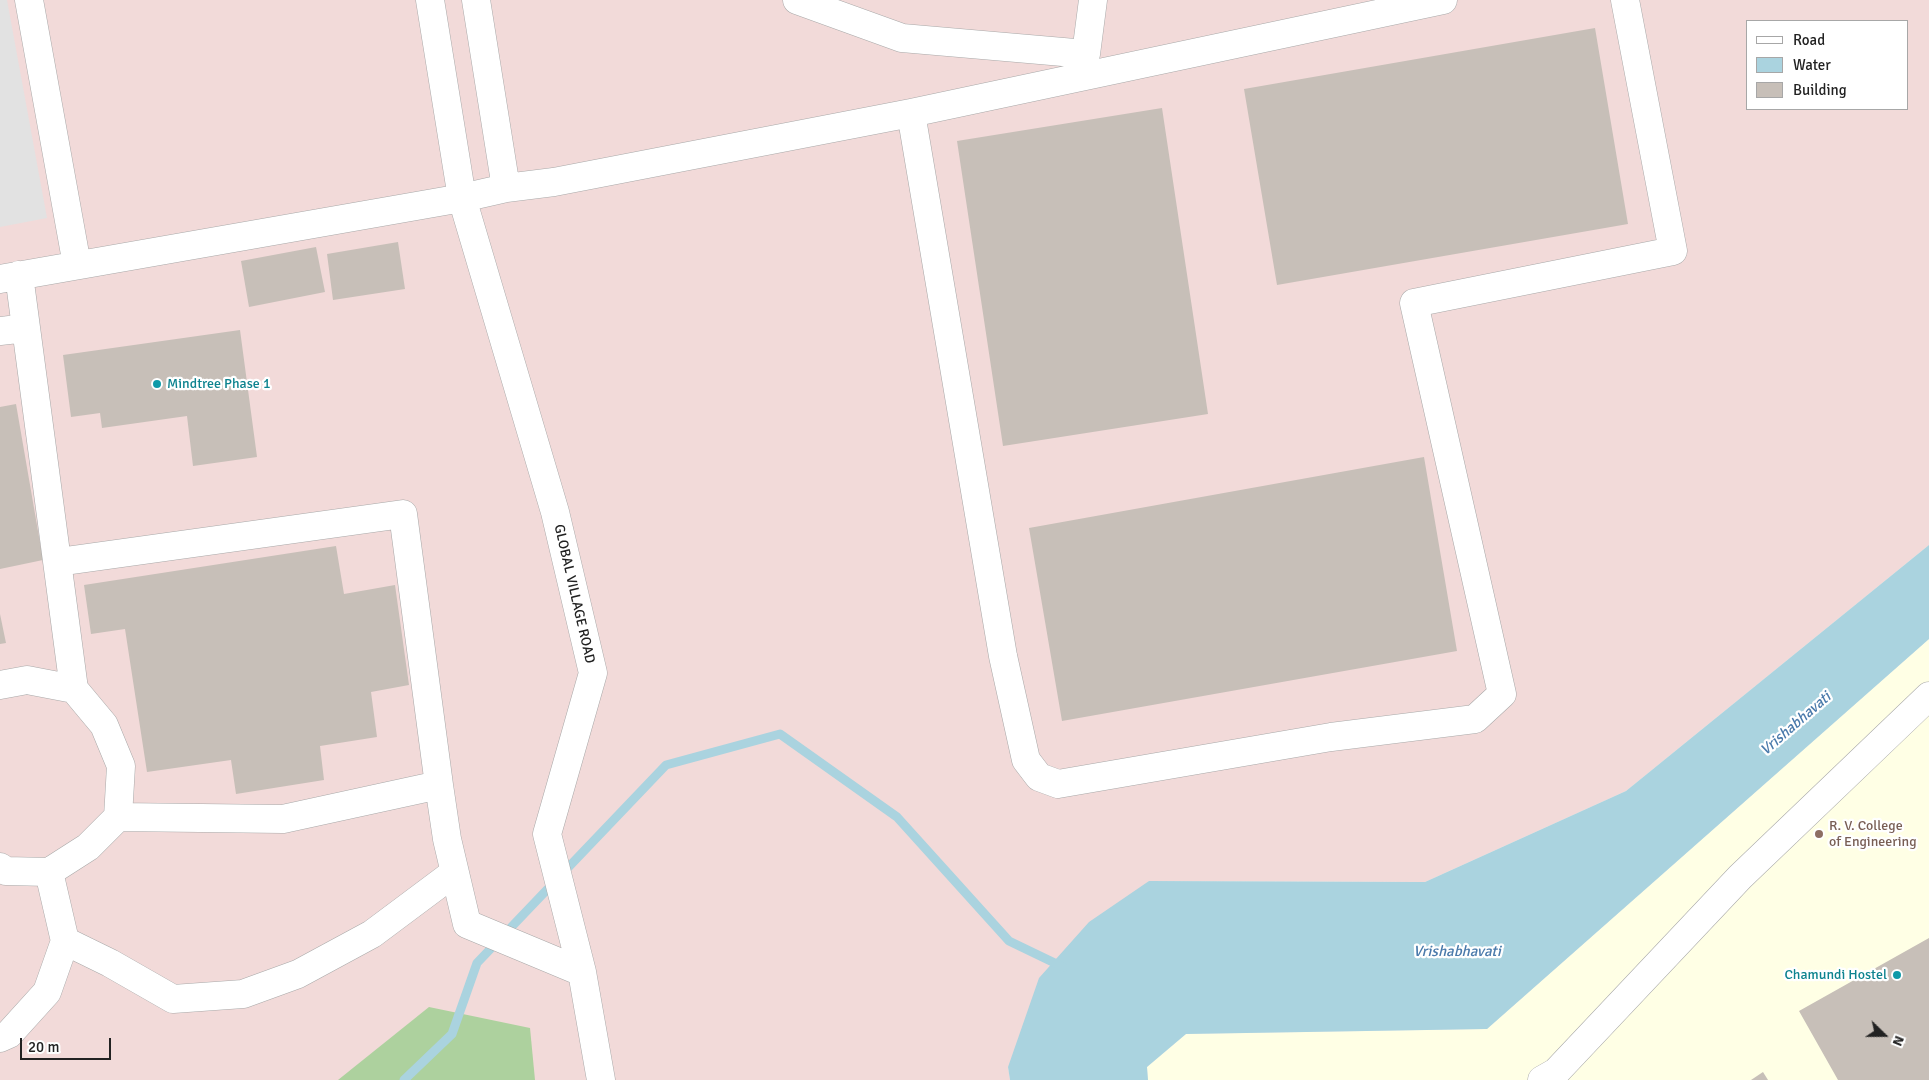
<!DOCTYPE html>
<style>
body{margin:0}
#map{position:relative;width:1929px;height:1080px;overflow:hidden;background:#f2efe9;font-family:Signika,sans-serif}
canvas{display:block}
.legend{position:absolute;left:1746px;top:20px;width:162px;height:90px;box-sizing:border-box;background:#fff;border:1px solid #a7a7a7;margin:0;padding:6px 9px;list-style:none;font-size:15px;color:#222}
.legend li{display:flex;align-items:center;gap:10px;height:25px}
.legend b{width:25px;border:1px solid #a7a7a7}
.north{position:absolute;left:1859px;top:1010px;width:50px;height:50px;-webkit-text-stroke:4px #fff;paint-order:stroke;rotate:112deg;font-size:14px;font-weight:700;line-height:20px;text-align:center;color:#222}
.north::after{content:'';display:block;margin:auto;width:18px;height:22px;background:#222;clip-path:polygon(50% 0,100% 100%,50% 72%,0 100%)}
.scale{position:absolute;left:20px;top:1038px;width:91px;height:22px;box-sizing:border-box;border:2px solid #222;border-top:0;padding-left:6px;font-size:15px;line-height:18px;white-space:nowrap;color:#222;-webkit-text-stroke:4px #fff;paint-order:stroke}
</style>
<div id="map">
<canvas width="1929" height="1080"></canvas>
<ul class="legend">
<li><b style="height:6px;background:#fff"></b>Road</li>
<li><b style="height:14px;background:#aad3df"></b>Water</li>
<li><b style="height:14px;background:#c7bfb8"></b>Building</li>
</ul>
<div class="north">N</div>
<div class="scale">20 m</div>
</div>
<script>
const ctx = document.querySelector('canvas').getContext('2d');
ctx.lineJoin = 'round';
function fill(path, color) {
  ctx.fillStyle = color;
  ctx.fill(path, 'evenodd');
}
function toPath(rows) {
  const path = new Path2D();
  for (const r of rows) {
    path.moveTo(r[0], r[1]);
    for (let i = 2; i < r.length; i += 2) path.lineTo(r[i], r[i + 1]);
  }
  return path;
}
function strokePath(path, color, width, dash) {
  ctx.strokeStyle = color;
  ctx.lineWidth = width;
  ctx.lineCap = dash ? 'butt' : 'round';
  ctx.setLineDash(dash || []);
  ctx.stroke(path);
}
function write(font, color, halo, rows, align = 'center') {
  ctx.font = font + ' Signika,sans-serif';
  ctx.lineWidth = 4.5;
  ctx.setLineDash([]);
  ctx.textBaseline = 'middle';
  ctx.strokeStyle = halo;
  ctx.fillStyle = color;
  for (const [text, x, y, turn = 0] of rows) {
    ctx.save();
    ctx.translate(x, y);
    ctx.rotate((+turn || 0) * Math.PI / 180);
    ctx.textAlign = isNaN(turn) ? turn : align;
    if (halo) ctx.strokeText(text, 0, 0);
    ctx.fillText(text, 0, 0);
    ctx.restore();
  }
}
const commercial = toPath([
 [0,0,1929,0,1929,545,1626,791,1425,882,1149,881,1008,1067,1010,1080,0,1080],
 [1748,21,1908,21,1908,109,1748,109]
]);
const education = toPath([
 [1929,639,1929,1080,1148,1080,1147,1067,1186,1034,1487,1029]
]);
const forest = toPath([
 [429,1007,530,1028,535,1080,338,1080]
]);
const parking = toPath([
 [0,0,7,0,47,218,0,227]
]);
const water = toPath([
 [1929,545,1929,639,1487,1029,1186,1034,1147,1067,1148,1080,1010,1080,1008,1067,1039,978,1089,922,1149,881,1425,882,1626,791]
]);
const stream = toPath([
 [404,1080,452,1034,477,963,666,765,780,734,897,817,1009,941,1063,967]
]);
const building = toPath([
 [1595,28,1628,224,1277,285,1244,89],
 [1162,108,1208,414,1003,446,957,141],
 [398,242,405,289,333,300,327,254],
 [316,247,325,292,249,307,241,261],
 [240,330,257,457,193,466,187,416,102,428,100,413,71,417,63,355],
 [16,404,43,560,0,569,0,407],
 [1424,457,1457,651,1062,721,1029,528],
 [336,546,344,594,395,585,409,685,371,692,377,737,320,746,324,780,236,794,231,760,147,772,125,629,91,634,84,585],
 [0,614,6,643,0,644],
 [1929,938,1929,1080,1838,1080,1799,1011],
 [1763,1072,1768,1080,1751,1080]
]);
const minor = toPath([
 [29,0,77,265],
 [430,0,462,198,555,512,593,673,547,834,582,972,601,1080],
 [476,0,506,188],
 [797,0,902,38,1086,54,1093,0],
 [911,113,1003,656,1026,760,1039,777,1058,784,1331,737,1475,719,1502,694,1414,303,1673,251,1625,0],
 [19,275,74,689,104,725,121,766,118,817,283,819,439,785,447,839,467,924,582,972],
 [0,279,462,198,506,188,554,182,911,113,1443,0],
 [0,331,26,328],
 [58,562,403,514,439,785],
 [0,685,27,680,74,689],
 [0,867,6,871,49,872,88,847,118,817],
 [65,941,110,963,173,999,243,994,298,974,372,934,455,872],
 [0,1038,9,1034,47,992,65,941,49,872],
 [1542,1080,1556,1072,1740,877,1929,696]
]);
const markers = [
 [157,384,5,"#0f9aa8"],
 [1819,834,5,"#8d6e63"],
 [1897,975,5,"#0f9aa8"]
];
const cultureNames = [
 ["Mindtree Phase 1",167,384],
 ["Chamundi Hostel",1887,975,"right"]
];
const streetNames = [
 ["GLOBAL VILLAGE ROAD",574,594,77]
];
const educationNames = [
 ["R. V. College",1829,826],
 ["of Engineering",1829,842]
];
const waterNames = [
 ["Vrishabhavati",1796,724,-41],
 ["Vrishabhavati",1457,952]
];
fill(commercial, '#f2dad9');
fill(education, '#ffffe5');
fill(forest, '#add19e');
fill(parking, '#e2e2e2');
fill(water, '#aad3df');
strokePath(stream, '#aad3df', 9);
fill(building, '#c7bfb8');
strokePath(minor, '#a9a9a9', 29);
strokePath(minor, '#fff', 28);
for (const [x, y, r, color] of markers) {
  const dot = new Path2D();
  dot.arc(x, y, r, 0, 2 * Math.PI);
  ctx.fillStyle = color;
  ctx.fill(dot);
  strokePath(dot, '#fff', 2);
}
write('14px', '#0d838f', '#fff', cultureNames, 'left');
write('14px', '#222', '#fff', streetNames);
write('14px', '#785e54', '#fff', educationNames, 'left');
write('italic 15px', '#4a7aab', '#fff', waterNames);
</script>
